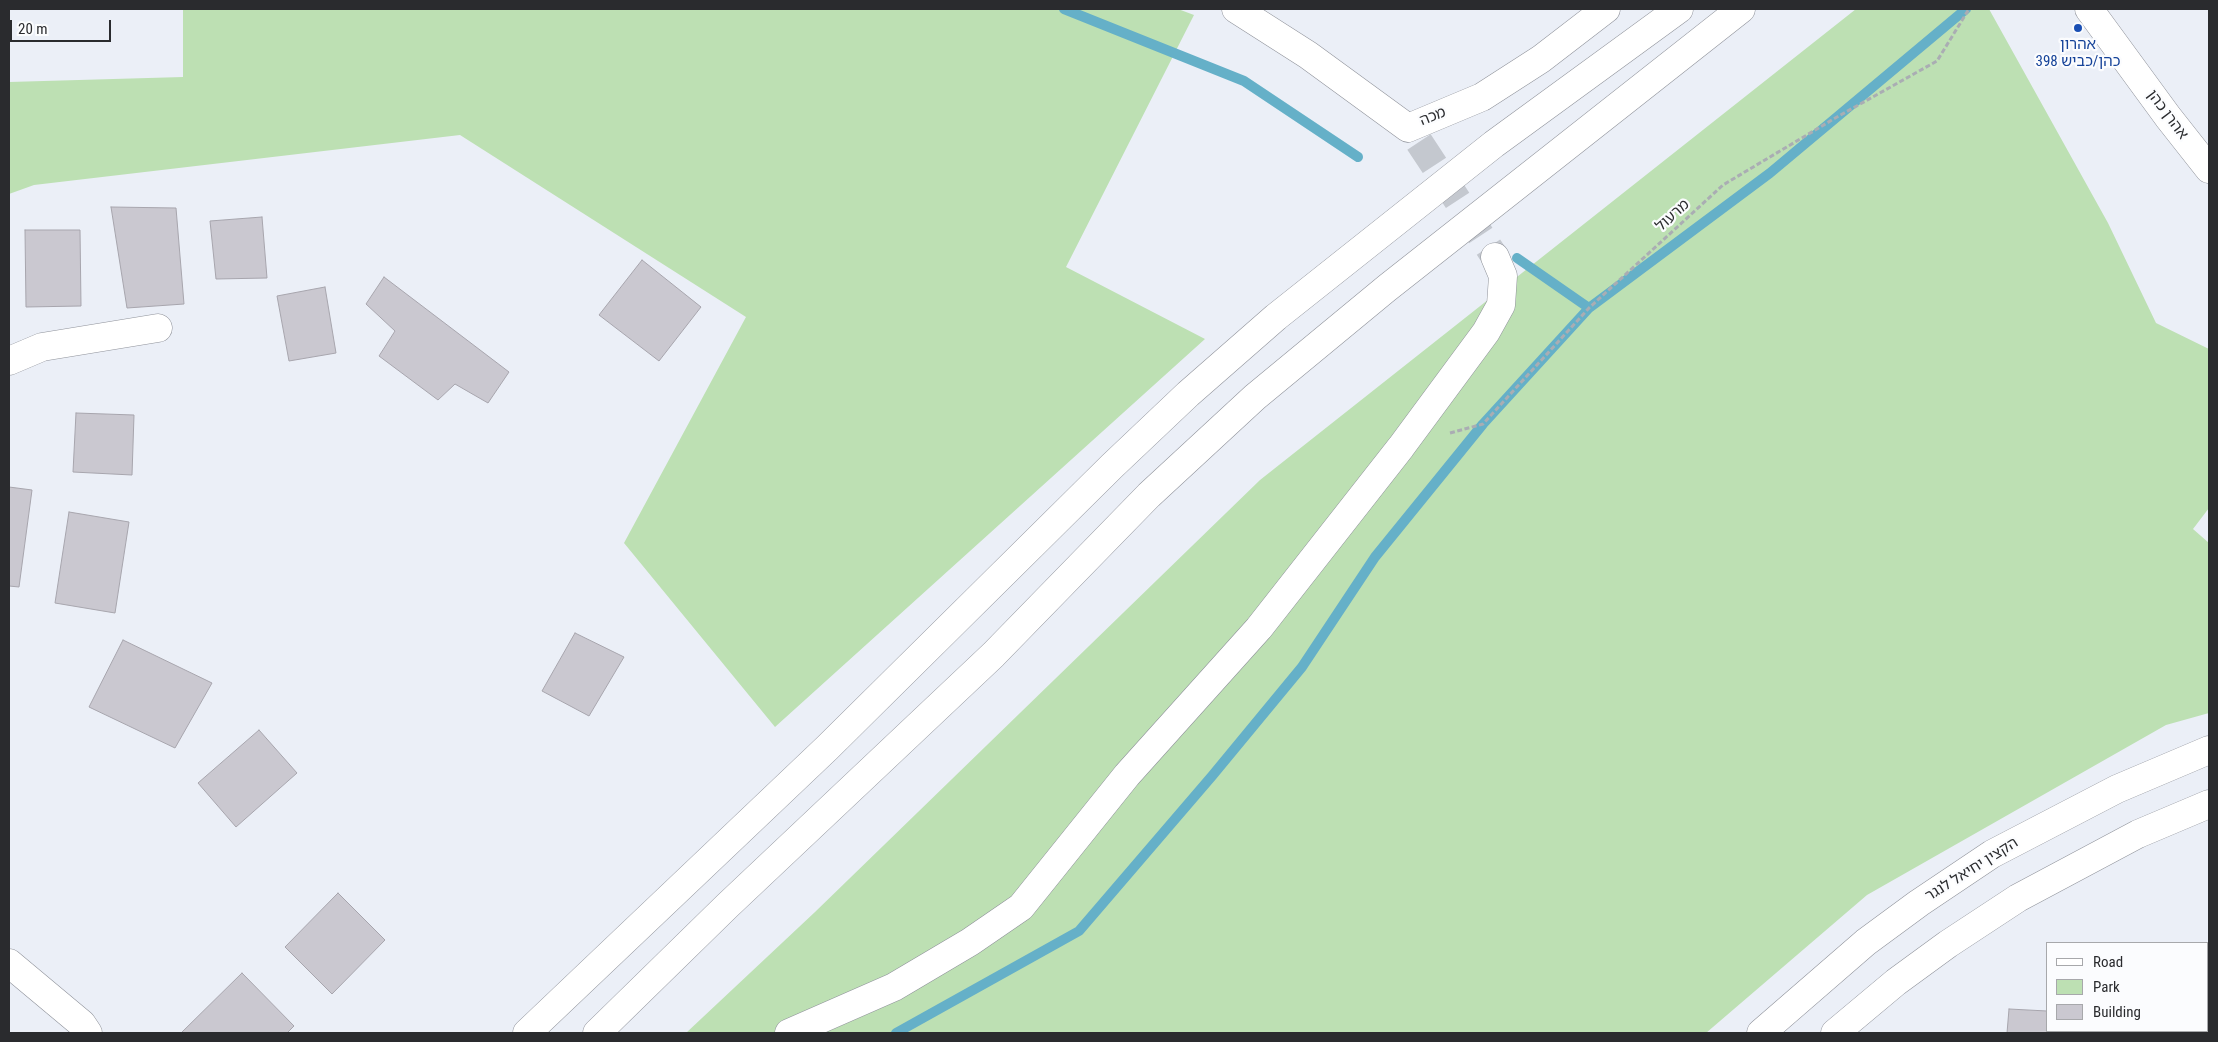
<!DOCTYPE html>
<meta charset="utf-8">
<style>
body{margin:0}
#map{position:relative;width:2218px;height:1042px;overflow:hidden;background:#ebeff7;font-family:"Roboto Condensed",sans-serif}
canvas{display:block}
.frame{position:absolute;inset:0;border:10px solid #2a2b2e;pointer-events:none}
.legend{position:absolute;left:2046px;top:942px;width:162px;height:90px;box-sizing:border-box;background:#fbfcfe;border:1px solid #a7a8ab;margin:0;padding:6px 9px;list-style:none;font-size:15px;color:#2a2b2e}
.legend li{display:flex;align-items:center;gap:10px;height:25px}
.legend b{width:25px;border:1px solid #a7a8ab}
.scale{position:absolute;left:10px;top:20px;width:101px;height:22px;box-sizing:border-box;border:2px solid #2a2b2e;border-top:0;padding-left:6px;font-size:15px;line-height:18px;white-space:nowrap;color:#2a2b2e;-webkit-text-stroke:4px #fbfcfe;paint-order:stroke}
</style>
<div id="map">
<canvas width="2218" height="1042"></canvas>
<div class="frame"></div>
<ul class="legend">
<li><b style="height:6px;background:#fff"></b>Road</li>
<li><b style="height:14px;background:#bde0b3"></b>Park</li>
<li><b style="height:14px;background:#cac8d0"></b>Building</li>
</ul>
<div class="scale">20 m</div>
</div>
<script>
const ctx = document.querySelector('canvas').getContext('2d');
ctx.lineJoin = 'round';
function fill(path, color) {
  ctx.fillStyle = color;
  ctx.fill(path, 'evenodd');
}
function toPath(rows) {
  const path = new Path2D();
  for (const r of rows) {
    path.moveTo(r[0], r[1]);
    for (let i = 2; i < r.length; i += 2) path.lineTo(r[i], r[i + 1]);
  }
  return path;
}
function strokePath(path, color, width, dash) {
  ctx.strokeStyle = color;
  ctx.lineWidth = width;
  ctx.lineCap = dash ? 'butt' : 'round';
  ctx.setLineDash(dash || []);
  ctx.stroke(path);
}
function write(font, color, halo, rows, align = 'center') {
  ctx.font = font + ' "Roboto Condensed","Noto Sans Hebrew",sans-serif';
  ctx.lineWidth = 4.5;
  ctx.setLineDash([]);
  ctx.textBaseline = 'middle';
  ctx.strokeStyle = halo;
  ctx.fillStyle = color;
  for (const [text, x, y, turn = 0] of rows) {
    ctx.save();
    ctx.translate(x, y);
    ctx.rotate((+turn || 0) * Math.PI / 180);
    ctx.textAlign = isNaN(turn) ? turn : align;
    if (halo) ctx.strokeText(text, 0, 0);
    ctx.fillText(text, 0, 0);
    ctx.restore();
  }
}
const green = toPath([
 [183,9,1178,9,1194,15,1066,267,1205,339,775,727,624,543,746,317,460,135,34,185,9,194,9,82,183,77],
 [1856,9,1989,9,2108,223,2156,323,2209,349,2209,508,2193,529,2209,543,2209,713,2166,725,1867,895,1706,1033,686,1033,815,912,1260,480]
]);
const stream = toPath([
 [1064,9,1244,81,1358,157],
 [1517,258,1589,308],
 [896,1033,1079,931,1212,776,1302,667,1375,557,1483,424,1589,308,1770,173,1966,9]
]);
const building = toPath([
 [111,207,176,208,184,304,127,308,111,207],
 [262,217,267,278,216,279,210,221,262,217],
 [25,230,80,230,81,306,26,307,25,230],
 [642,260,701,307,659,361,599,315,642,260],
 [384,277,509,372,488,403,455,384,438,400,379,356,395,331,366,304,384,277],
 [325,287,336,353,289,361,277,296,325,287],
 [76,413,134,415,132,475,73,472,76,413],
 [9,487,32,490,19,587,9,586,9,487],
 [69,512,129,522,115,613,55,603,69,512],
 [575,633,624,657,589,716,542,691,575,633],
 [123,640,212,683,175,748,89,707,123,640],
 [259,730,297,773,236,827,198,783,259,730],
 [338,893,385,940,332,994,285,947,338,893],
 [242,973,294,1026,287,1033,181,1033,242,973],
 [2009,1009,2047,1011,2047,1031,2182,1031,2182,1033,2007,1033,2009,1009]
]);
const streetTunnel = toPath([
 [1419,142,1495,257]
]);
const path = toPath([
 [1450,433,1483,424,1589,308,1723,185,1837,117,1937,61,1969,9]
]);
const street = toPath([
 [1236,9,1308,55,1408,128,1482,97,1541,59,1606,9],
 [2089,9,2168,117,2209,169],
 [9,361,42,347,158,328],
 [9,963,82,1024,88,1033],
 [789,1033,894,987,970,942,1021,907,1127,775,1259,628,1401,447,1486,332,1501,305,1503,276,1495,257]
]);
const secondary = toPath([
 [1761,1033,1866,942,1919,903,1992,854,2117,789,2209,750],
 [1835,1033,1896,982,1948,944,2018,898,2138,834,2209,804]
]);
const primary = toPath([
 [527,1033,827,748,1112,466,1188,394,1276,317,1494,144,1679,9],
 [597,1033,727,906,993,655,1149,495,1255,397,1387,288,1741,9]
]);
const markers = [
 [2078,28,5,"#1a4fb4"]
];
const transitNames = [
 ["אהרון",2078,45],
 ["כהן/כביש 398",2078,62]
];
const streetNames = [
 ["אהרן כהן",2167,115,53],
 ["מכה",1433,117,-22],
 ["מרעול",1673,216,-42],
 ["הקצין יחיאל לנגר",1972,870,-32]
];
fill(green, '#bde0b3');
strokePath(stream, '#65b0c8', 10);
fill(building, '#cac8d0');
strokePath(building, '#a7a5ad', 1);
strokePath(streetTunnel, '#c4c8cf', 28, [28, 14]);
strokePath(street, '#8f929a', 29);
strokePath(secondary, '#8f929a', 29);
strokePath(primary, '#8f929a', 29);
strokePath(path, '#aaadb3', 3, [5, 2.5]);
strokePath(street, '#fff', 28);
strokePath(secondary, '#fff', 28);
strokePath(primary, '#fff', 28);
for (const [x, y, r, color] of markers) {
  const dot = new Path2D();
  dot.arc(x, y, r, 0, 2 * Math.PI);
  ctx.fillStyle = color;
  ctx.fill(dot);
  strokePath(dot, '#fbfcfe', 2);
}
write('15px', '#164399', '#fbfcfe', transitNames);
write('15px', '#2a2b2e', '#fbfcfe', streetNames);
</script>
